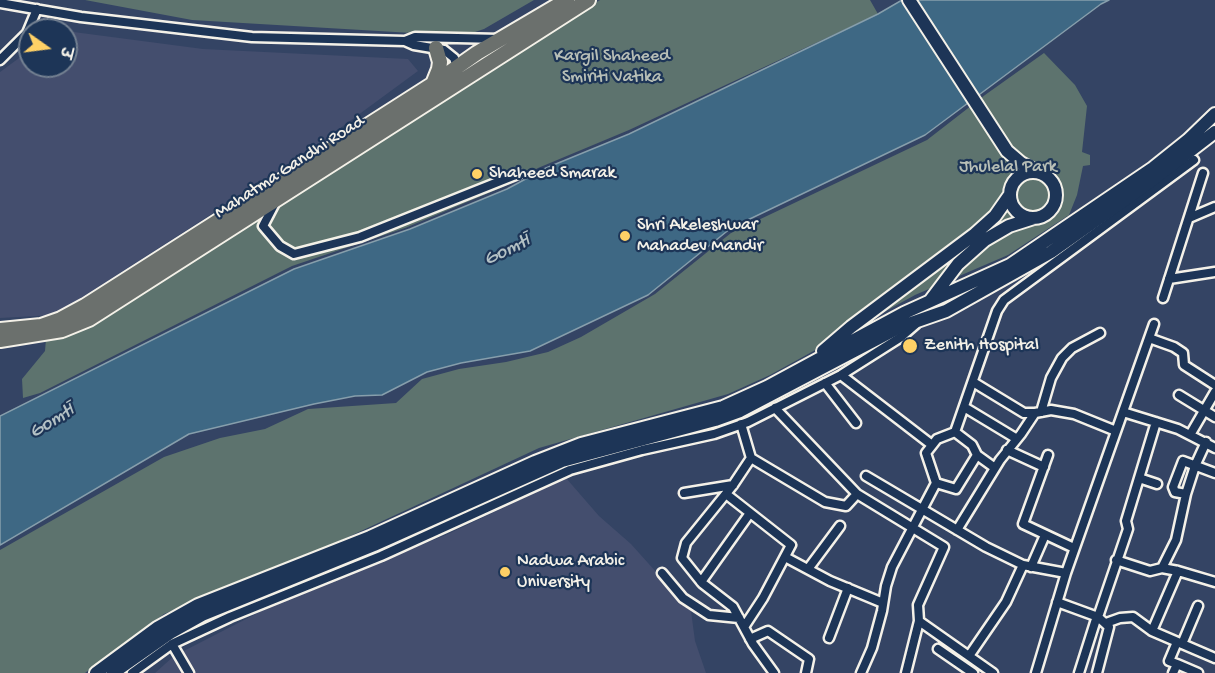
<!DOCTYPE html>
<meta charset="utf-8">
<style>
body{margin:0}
#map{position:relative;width:1215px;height:673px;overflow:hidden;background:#344464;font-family:"Gochi Hand","Playpen Sans Deva",sans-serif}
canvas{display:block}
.north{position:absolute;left:18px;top:18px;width:60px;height:60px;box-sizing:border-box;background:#1d3557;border:2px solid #738091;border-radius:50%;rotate:104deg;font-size:16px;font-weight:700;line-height:24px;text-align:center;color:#f4f1e8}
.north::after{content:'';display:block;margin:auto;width:21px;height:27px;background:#ffd166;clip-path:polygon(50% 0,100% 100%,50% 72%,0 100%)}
</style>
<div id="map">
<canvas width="1215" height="673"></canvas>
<div class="north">उ</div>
</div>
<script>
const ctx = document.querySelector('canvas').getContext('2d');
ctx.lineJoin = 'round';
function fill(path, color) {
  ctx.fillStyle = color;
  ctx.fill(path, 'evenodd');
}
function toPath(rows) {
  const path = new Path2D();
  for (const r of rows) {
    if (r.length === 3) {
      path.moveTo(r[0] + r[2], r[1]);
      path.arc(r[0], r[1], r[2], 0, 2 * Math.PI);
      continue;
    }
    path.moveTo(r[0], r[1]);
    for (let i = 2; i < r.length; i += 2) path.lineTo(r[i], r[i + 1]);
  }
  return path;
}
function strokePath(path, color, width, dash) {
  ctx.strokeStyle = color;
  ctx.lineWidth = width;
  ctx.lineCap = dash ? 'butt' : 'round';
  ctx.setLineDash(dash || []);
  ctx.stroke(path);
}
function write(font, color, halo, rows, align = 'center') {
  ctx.font = font + ' "Gochi Hand",sans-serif';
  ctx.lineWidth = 4.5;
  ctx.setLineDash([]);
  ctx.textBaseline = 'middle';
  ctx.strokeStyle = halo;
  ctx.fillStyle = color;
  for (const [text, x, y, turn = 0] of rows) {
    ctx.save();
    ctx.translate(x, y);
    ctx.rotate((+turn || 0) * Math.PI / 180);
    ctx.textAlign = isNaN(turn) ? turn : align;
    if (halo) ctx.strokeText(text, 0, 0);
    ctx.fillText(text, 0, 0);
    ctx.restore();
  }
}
const built = toPath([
 [66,31,203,49,408,59,418,71,305,154,54,315,0,318,0,72,30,50,30,66,66,66],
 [566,478,599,516,631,544,691,611,695,641,706,673,155,673,174,656,285,599,446,535]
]);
const green = toPath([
 [85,0,534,0,484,29,463,36,192,20],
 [600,0,870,0,878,14,629,130,538,168,503,187,405,228,292,266,40,393,23,398,22,379,45,351,46,339],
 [1044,53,1075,85,1087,106,1082,152,1090,155,1090,165,1083,166,1077,195,1069,215,1008,255,915,295,770,375,728,394,539,448,331,545,253,576,164,614,85,673,0,673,0,550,164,457,220,438,265,429,308,409,396,403,422,379,459,369,506,362,548,352,581,337,655,294,731,233,927,140,985,95]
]);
const water = toPath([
 [902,0,1109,0,1101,4,925,135,731,228,648,295,530,351,461,363,427,372,382,395,355,396,314,404,189,434,0,545,0,416,294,269,410,229,507,189,546,168,629,134,878,14,902,0]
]);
const street = toPath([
 [0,3,81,17,252,37,405,41,414,45,444,50,454,58,457,67],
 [405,41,415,37,499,39],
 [0,60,27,33,37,9],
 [275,203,263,226,280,246,294,254,360,237,518,174],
 [1189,218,1215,207],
 [1169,279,1215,272],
 [1163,298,1203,173],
 [1149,338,1174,347,1183,353,1184,365,1215,385],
 [841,375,932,445],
 [973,382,1024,413,1035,413],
 [825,383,856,423],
 [1179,395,1215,417],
 [964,407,1017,439],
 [775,408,857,494],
 [1041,412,1051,378,1062,358,1072,348,1100,333],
 [1123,412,1178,429,1215,448],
 [741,424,751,458,733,485,686,543,682,558,702,583,733,607,753,644,774,673],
 [955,432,972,445,977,455,995,468],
 [1190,435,1215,392],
 [1007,450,1044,467],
 [1048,455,1023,524,1074,548],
 [751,458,825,502,846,506,857,494,944,547,918,605,919,621,906,673],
 [866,476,986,547,1023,565,1066,573],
 [1139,478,1157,484],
 [936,483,956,489,977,455],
 [684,493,733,485],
 [726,494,791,545,763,598,744,627],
 [1186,494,1175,492,1173,487,1183,461,1215,473],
 [957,530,1000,460,1021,434,1035,413,1051,410,1074,414,1116,431],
 [785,557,830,581,883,603],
 [1116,560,1150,571,1162,568,1178,571,1215,582],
 [1031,567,1045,535],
 [1162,568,1176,540,1186,494,1195,466,1206,442],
 [808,569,840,526],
 [662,573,683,598,709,615,739,618],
 [701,582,750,513],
 [1057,602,1098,617,1109,627,1097,673],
 [1098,617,1128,529,1126,521,1156,422],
 [919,621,993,673],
 [1106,623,1120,618,1133,617,1152,631,1215,658],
 [1152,631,1178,571],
 [829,638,848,588],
 [750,639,768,631,809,659,806,673],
 [172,644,189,673],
 [1182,644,1198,606],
 [938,649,973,673],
 [969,656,1006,602,1023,565],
 [1177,664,1198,673],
 [132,673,172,644,230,617,381,556,570,470,642,450,714,434,748,422,841,375,901,337,916,324],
 [861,673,872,648,882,611,886,586,892,567,936,483,926,453,937,439,955,432,997,311,1004,300,1194,160],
 [1036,673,1066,573,1154,324],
 [1079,673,1097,616],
 [1173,673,1177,664,1169,661,1177,642]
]);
const secondary = toPath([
 [909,0,1007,151,1021,163,1037,172],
 [1033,195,23],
 [930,301,958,264,985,240,1009,226,1034,218],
 [823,351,851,327,975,234,995,216,1009,196],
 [96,673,157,628,198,605,370,537,535,462,581,444,723,407,767,387,904,313,1010,265,1153,168,1188,140,1215,114],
 [113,673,170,633,202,615,374,545,562,461,715,420,740,411,900,327,946,311,1051,252,1146,185,1215,132]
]);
const primary = toPath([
 [433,84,439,69,440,62,436,48],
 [0,330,41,326,61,319,85,306,433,84,477,53,567,0],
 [0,340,62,330,89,319,588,0]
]);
const markers = [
 [477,174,6,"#ffd166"],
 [625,236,6,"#ffd166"],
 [910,346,8,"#ffd166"],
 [505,572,6,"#ffd166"]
];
const parkNames = [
 ["Kargil Shaheed",612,57],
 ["Smiriti Vatika",612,78],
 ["Jhulelal Park",1008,168]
];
const streetNames = [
 ["Mahatma Gandhi Road",290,168,-33]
];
const poiNames = [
 ["Shaheed Smarak",489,174],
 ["Shri Akeleshwar",637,226],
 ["Mahadev Mandir",637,247],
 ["Zenith Hospital",924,346],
 ["Nadwa Arabic",517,562],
 ["University",517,583]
];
const waterNames = [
 ["Gomtī",508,251,-26],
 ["Gomtī",53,422,-31]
];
fill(built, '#444e6e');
fill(green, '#5d736e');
fill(water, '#3e6884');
strokePath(water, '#879fac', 1.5);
strokePath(street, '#f4f1e8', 13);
strokePath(secondary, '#f4f1e8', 16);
strokePath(primary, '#f4f1e8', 18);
strokePath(street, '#1d3557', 8);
strokePath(secondary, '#1d3557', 12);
strokePath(primary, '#6b706d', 14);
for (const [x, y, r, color] of markers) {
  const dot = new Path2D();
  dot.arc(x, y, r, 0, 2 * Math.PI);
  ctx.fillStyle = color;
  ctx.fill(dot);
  strokePath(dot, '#1d3557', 2);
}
write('18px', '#b8bfb7', '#1d3557', parkNames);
write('18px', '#f4f1e8', '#1d3557', streetNames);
write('18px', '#f4f1e8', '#1d3557', poiNames, 'left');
write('italic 20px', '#b4c1c5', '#1d3557', waterNames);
</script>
